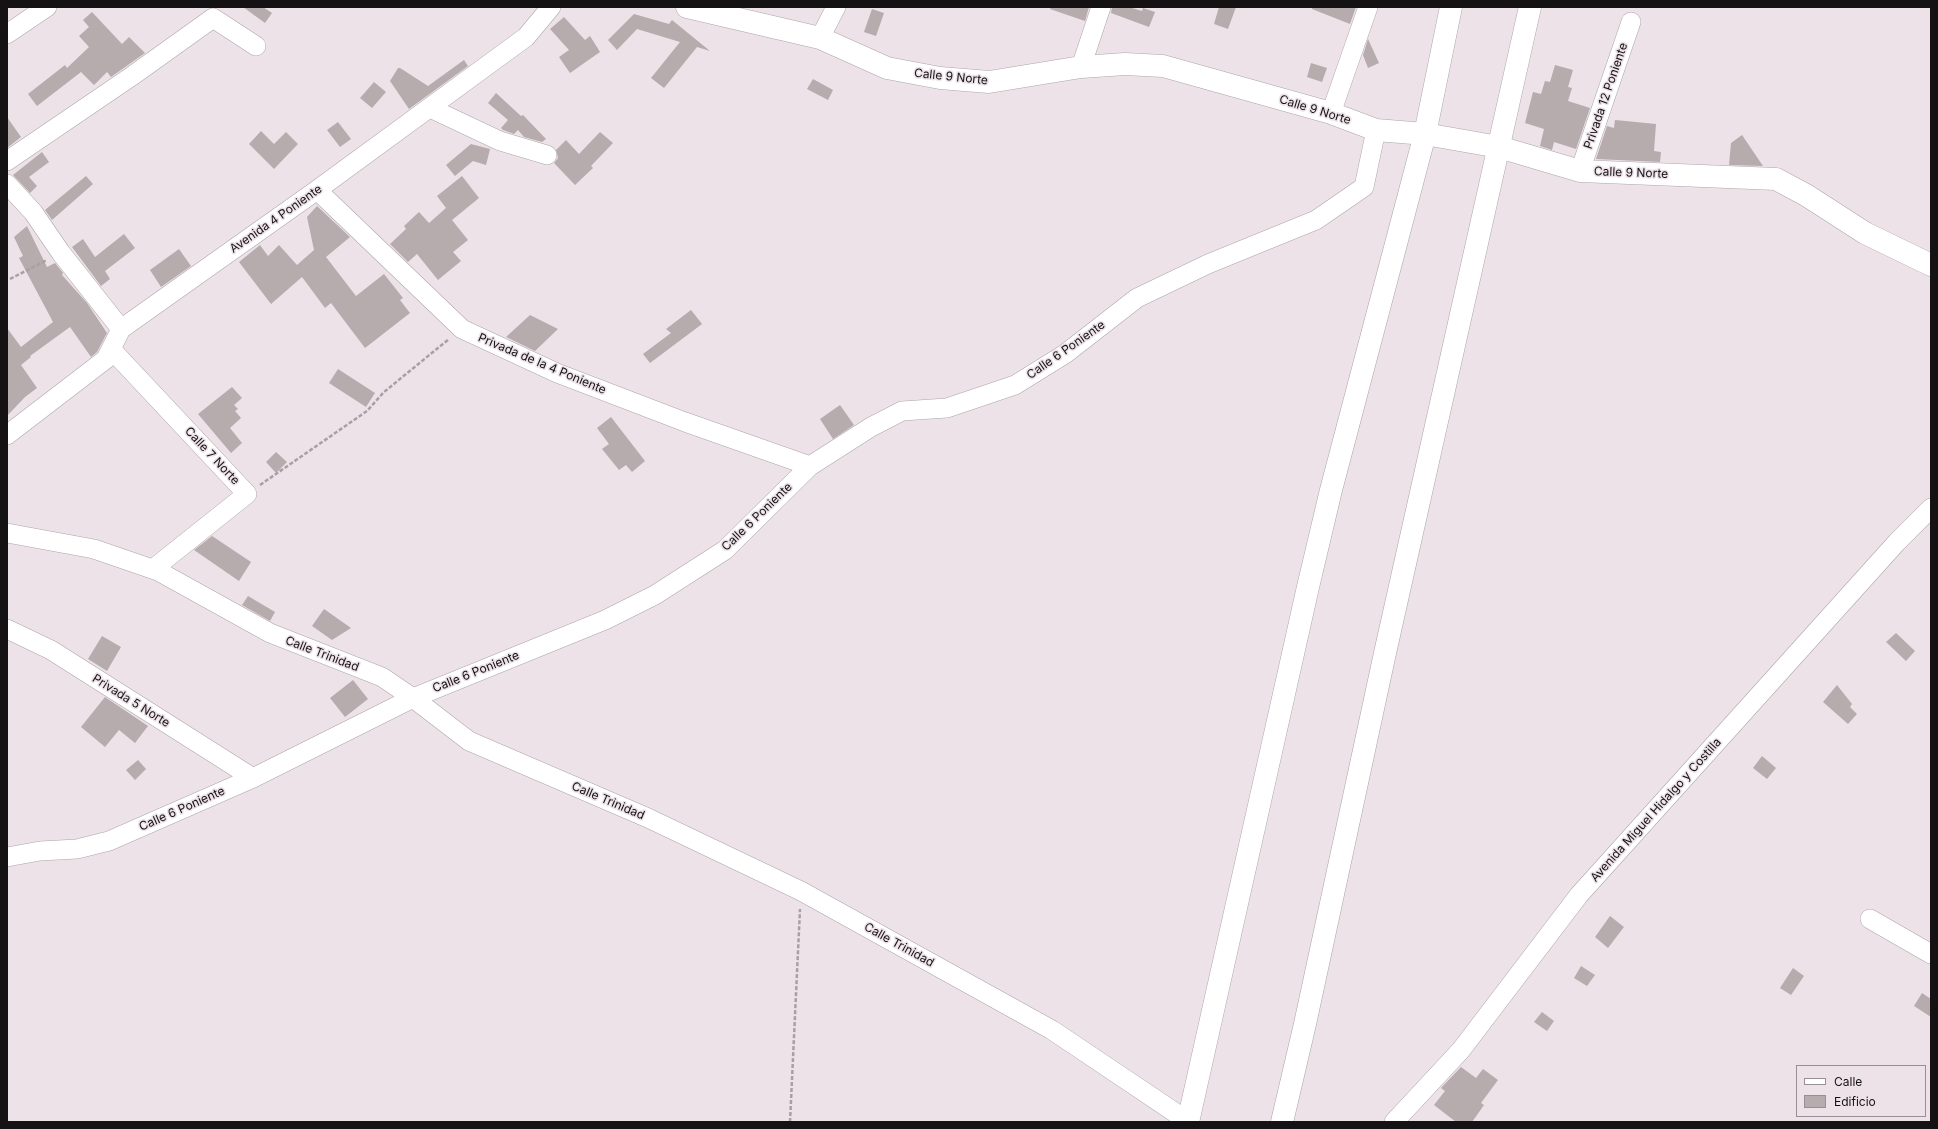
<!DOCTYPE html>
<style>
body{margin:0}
#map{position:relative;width:1938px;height:1129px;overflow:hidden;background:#ece2e8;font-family:Inter,sans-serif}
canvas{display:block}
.frame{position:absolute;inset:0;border:8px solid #151214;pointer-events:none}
.legend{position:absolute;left:1796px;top:1065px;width:130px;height:52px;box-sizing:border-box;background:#ece2e8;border:1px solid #968f93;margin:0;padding:5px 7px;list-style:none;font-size:12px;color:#151214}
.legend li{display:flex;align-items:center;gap:8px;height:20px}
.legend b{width:20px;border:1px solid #968f93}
</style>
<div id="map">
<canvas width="1938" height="1129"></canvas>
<div class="frame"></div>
<ul class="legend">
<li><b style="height:5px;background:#fff"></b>Calle</li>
<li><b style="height:11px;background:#b6abad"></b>Edificio</li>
</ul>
</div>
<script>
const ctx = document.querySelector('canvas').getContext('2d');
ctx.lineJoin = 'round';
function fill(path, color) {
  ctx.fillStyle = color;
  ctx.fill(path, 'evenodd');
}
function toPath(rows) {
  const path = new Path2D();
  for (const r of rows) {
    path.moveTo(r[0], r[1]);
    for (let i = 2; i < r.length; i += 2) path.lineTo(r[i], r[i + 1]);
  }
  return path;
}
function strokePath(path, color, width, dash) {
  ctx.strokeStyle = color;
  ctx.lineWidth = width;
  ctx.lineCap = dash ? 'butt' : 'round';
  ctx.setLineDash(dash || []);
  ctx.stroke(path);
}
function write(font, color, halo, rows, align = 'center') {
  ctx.font = font + ' Inter,sans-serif';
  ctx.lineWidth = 3;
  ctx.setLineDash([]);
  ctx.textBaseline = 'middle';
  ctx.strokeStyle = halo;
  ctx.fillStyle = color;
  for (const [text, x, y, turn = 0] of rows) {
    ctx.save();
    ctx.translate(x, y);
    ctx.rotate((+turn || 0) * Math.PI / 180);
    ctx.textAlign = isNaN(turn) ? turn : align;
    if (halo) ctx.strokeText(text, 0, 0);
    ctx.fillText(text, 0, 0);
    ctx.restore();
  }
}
const building = toPath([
 [243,7,263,7,272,13,265,23],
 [1051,7,1089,7,1085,21,1050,9],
 [1112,7,1129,7,1142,11,1143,8,1155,12,1149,27,1111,13],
 [1219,7,1236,7,1228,29,1214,24],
 [1312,7,1356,7,1350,24,1312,9],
 [872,9,884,13,876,36,864,32],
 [92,12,122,44,129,37,145,53,111,77,107,72,94,85,81,72,37,106,28,94,65,65,67,68,89,47,79,36,89,27,83,20],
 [634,14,669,24,672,20,710,51,697,47,664,88,651,78,680,42,637,29,617,50,608,40],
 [564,17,585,40,590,36,600,52,570,73,559,57,569,50,550,29],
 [1368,39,1379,63,1368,68,1363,55],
 [464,60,468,66,409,109,390,81,398,68,400,68,428,86],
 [1311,63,1327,68,1322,82,1307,77],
 [1555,65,1573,70,1568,87,1572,88,1568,101,1590,108,1576,149,1554,142,1552,150,1540,146,1544,129,1525,123,1533,92,1541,94,1545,81,1550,82],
 [813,79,833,90,828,100,807,89],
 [374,82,386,92,372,108,360,98],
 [496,93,521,116,523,115,546,139,542,142,524,137,518,130,514,134,503,130,501,128,508,120,488,103],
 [7,117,21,137,7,148],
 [1615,120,1656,124,1654,151,1661,152,1660,162,1596,159,1607,126,1614,128],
 [338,122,351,139,340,147,327,130],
 [261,131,274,144,286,132,298,144,274,169,249,144],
 [600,132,613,143,591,166,593,168,575,185,554,163,558,158,556,150,566,140,579,154],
 [1742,135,1763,166,1729,165,1731,143],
 [471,144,490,149,486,165,473,161,455,176,446,165],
 [42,152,49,162,29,177,37,186,30,193,13,175],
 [86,176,93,184,52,220,45,210],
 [462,176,479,198,452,220,468,240,453,252,461,261,438,280,417,254,408,262,390,244,406,229,404,226,419,212,429,223,446,208,437,196],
 [317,206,350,237,326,257,356,296,384,274,403,298,400,300,410,313,365,348,331,303,325,308,302,277,271,304,239,262,260,245,268,256,279,245,297,265,314,250,307,217],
 [27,226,47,267,55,263,63,273,62,275,87,303,107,333,97,352,91,357,70,327,30,356,31,357,21,365,37,388,25,397,7,416,7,328,21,347,53,322,19,258,23,256,14,237],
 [124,234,135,248,105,271,110,279,101,286,72,247,83,239,95,257],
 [179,249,191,266,161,287,150,270],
 [691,310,702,324,650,363,643,354,671,333,666,329],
 [530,315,558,329,535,351,506,337],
 [338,369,375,393,366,407,329,383],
 [232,387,242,398,234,405,238,409,235,411,241,418,230,428,242,443,231,453,198,414],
 [840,405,854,425,833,439,820,419],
 [611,417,645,461,632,472,626,465,619,470,602,449,609,444,597,428],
 [276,452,287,462,276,473,266,462],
 [212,536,251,562,239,581,194,550],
 [248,596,275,612,270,621,242,605],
 [324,609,351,628,332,640,312,626],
 [1896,633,1915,651,1906,661,1886,642],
 [102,636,121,647,107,671,88,659],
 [353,680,368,699,345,717,330,698],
 [1837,685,1852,704,1850,707,1857,714,1848,724,1823,702],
 [105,697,148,726,135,743,119,730,105,747,81,727],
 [1762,756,1776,768,1767,779,1753,768],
 [138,760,146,769,135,780,126,770],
 [1610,916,1624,927,1608,948,1595,937],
 [1581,966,1595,975,1587,986,1574,978],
 [1793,968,1804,976,1791,995,1780,988],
 [1922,993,1931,999,1931,1017,1914,1006],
 [1542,1012,1554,1021,1547,1031,1534,1022],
 [1461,1067,1476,1078,1483,1069,1498,1080,1481,1103,1484,1105,1472,1122,1456,1122,1434,1105,1445,1091,1441,1088]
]);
const path = toPath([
 [10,279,47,260],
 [260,485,367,411,384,392,449,339],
 [790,1122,800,909]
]);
const minor = toPath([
 [7,34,47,7],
 [820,38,836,7],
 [1081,67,1101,7],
 [430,108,500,141,547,155],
 [1331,113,1368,7],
 [7,161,132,76,213,18,256,46],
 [1580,171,1631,22],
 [7,184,33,212,61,253,121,329],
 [317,190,462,329,557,373,685,422,810,466],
 [111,349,247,494,153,569],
 [7,435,106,359,121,329,317,190,526,37,551,7],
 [7,533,94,549,158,571,270,633,382,677,413,698,469,741,648,818,801,891,1052,1030,1189,1122],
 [7,629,51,650,253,778],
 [7,857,40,851,77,849,109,841,253,778,413,698,605,620,655,595,725,550,810,466,871,427,902,411,947,408,1015,385,1065,354,1137,298,1208,264,1316,220,1364,187,1376,130],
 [1870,919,1931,954],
 [1394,1122,1461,1050,1579,895,1897,542,1931,508]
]);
const tertiary = toPath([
 [687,7,820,38,887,68,940,78,989,82,1081,67,1125,64,1163,66,1331,113,1376,130,1425,134,1499,147,1580,171,1776,179,1806,195,1865,233,1931,265]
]);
const trunk = toPath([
 [1188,1122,1308,587,1331,490,1425,134,1451,7],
 [1282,1122,1305,1024,1385,653,1530,7]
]);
const streetNames = [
 ["Calle 9 Norte",951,77,6],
 ["Privada 12 Poniente",1606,96,-71],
 ["Calle 9 Norte",1315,110,17],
 ["Calle 9 Norte",1631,173,2],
 ["Avenida 4 Poniente",276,219,-35],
 ["Calle 6 Poniente",1066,350,-35],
 ["Privada de la 4 Poniente",542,364,23],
 ["Calle 7 Norte",212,456,47],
 ["Calle 6 Poniente",757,517,-44],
 ["Calle Trinidad",322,654,21],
 ["Calle 6 Poniente",476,672,-22],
 ["Privada 5 Norte",131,701,32],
 ["Calle Trinidad",608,801,23],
 ["Calle 6 Poniente",182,809,-24],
 ["Avenida Miguel Hidalgo y Costilla",1656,810,-48],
 ["Calle Trinidad",899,945,29]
];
fill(building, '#b6abad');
strokePath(minor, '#ada4aa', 20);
strokePath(tertiary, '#ada4aa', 23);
strokePath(trunk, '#ada4aa', 23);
strokePath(path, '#a8a0a4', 2.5, [4, 2]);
strokePath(minor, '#fff', 19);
strokePath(tertiary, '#fff', 22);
strokePath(trunk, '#fff', 22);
write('12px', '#151214', '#ece2e8', streetNames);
</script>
